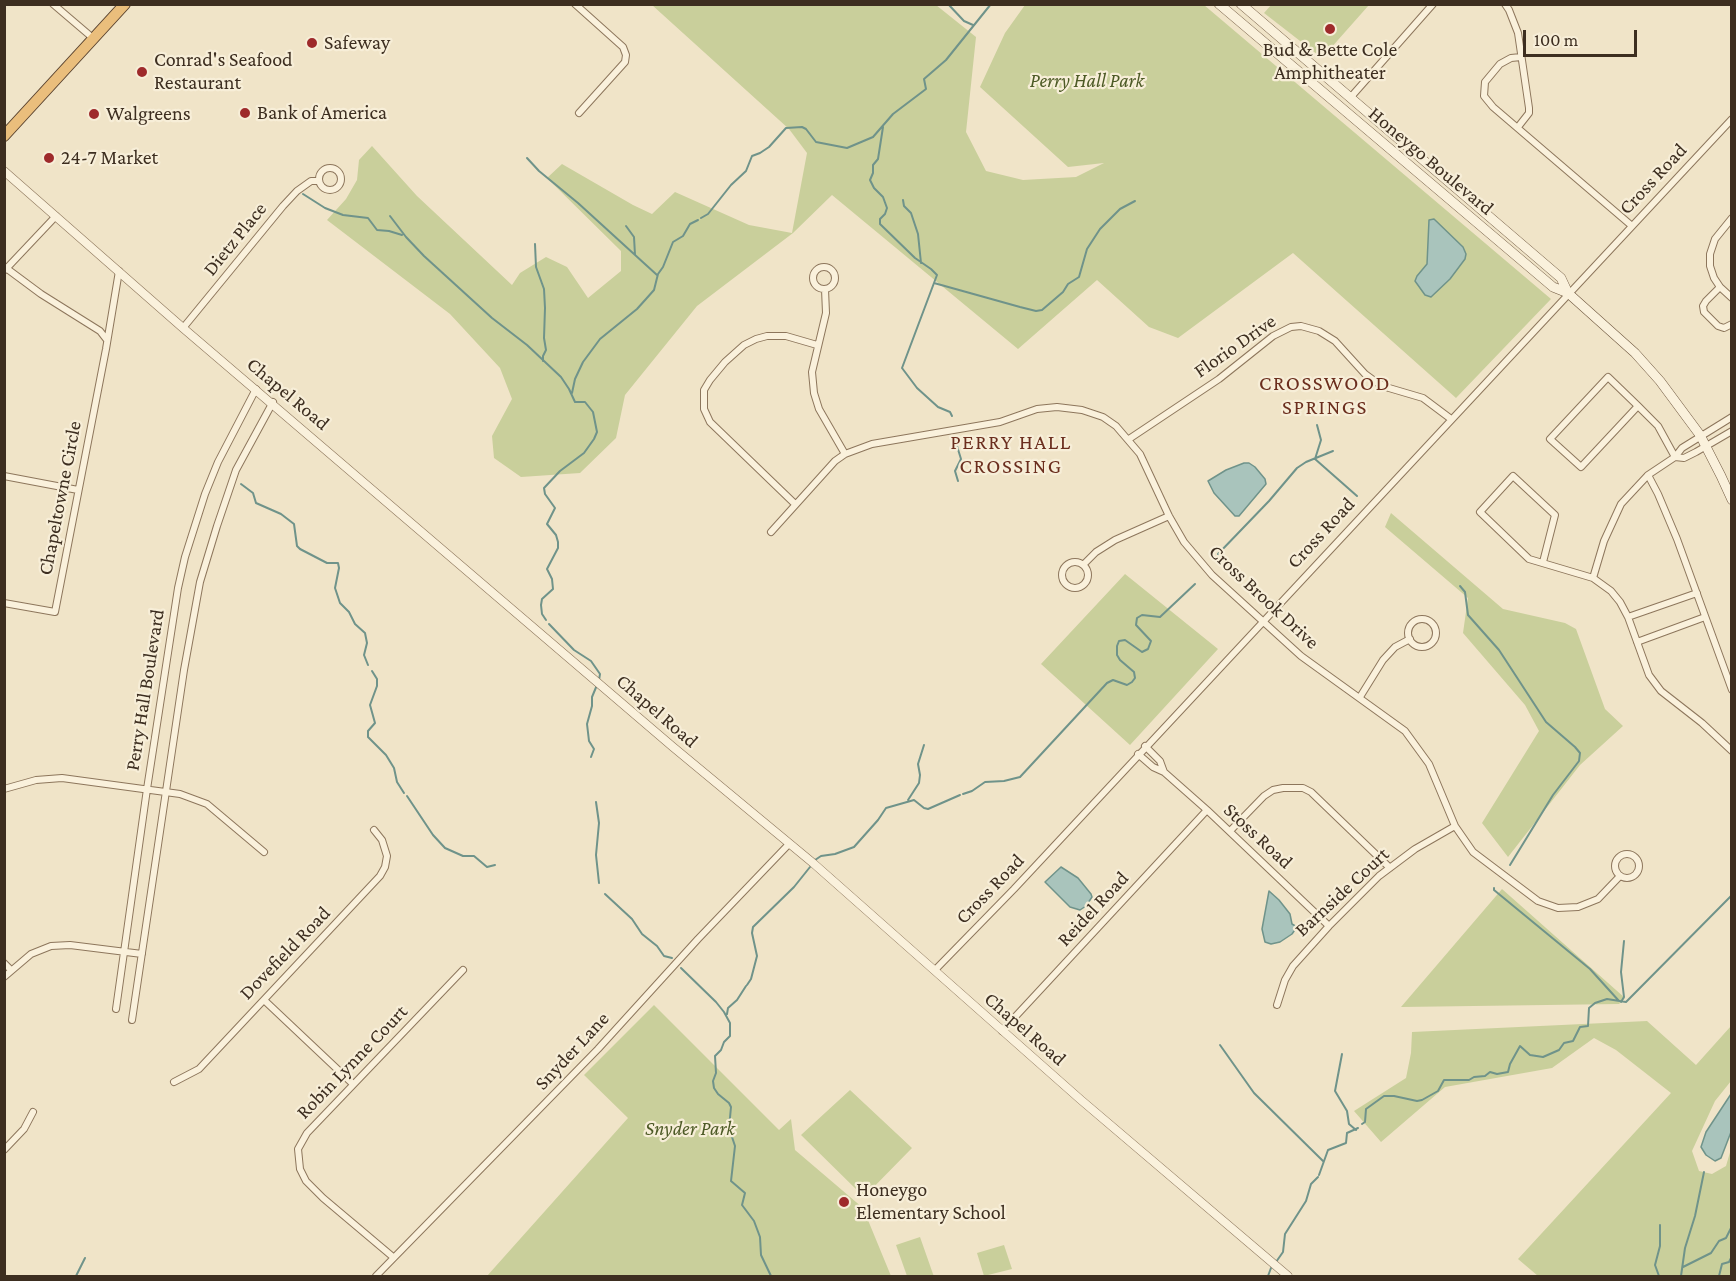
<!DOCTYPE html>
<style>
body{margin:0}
#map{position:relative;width:1736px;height:1281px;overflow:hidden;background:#f0e4c8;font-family:"Crimson Pro",serif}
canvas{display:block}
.frame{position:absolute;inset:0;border:6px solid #3d2e20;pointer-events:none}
.scale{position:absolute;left:1523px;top:30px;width:114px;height:27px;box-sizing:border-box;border:3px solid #3d2e20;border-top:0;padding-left:8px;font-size:18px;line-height:21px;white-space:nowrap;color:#3d2e20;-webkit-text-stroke:4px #f7eed8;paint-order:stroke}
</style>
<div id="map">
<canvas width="1736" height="1281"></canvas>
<div class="frame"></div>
<div class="scale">100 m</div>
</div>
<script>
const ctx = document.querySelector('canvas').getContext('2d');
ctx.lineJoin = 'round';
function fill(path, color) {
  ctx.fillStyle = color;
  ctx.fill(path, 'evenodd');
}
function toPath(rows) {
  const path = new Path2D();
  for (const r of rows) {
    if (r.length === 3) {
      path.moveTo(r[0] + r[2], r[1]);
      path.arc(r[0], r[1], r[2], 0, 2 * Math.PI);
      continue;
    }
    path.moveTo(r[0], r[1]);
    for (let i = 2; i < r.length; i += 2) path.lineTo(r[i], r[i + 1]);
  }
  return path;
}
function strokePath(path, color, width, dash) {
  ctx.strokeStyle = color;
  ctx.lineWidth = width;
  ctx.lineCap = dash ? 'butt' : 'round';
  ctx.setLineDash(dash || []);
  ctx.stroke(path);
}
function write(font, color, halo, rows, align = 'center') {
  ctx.font = font + ' "Crimson Pro",serif';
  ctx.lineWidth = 4.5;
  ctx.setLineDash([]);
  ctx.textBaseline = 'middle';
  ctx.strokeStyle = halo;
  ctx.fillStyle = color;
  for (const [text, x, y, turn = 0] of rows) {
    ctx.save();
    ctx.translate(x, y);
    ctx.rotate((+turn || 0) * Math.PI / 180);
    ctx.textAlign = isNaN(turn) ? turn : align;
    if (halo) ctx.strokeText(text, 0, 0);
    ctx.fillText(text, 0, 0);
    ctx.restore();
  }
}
const green = toPath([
 [1272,4,1369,4,1369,5,1322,58,1264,13],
 [652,5,936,5,976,37,966,132,986,171,1023,180,1076,177,1104,163,1068,167,980,87,1005,33,1025,5,1204,5,1551,299,1456,398,1293,253,1178,338,1149,327,1097,280,1018,349,832,195,793,233,697,306,625,395,616,438,580,473,521,477,494,458,492,436,512,399,500,368,450,314,327,220,346,199,357,180,359,160,372,146,417,196,512,285,520,273,546,257,567,267,588,298,621,271,621,251,547,178,562,164,633,205,652,214,675,192,749,225,792,233,807,153,789,129],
 [1391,513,1503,609,1565,623,1576,629,1605,709,1623,726,1580,765,1508,857,1482,823,1539,731,1525,705,1463,633,1468,598,1385,527],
 [1125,574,1218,649,1130,745,1041,664],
 [1502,889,1625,998,1619,1004,1401,1007],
 [654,1005,779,1130,791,1119,795,1150,863,1208,891,1276,487,1276,628,1118,584,1075],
 [1647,1021,1696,1065,1731,1026,1731,1081,1715,1101,1692,1151,1699,1171,1712,1174,1726,1166,1731,1149,1731,1276,1538,1276,1518,1259,1671,1093,1616,1050,1594,1038,1552,1068,1445,1087,1381,1142,1354,1111,1406,1078,1411,1053,1412,1032],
 [850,1090,912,1148,864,1197,801,1135],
 [920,1237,933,1274,934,1276,907,1276,896,1245],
 [1004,1245,1012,1269,984,1276,977,1253]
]);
const water = toPath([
 [1434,219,1463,247,1466,254,1465,259,1450,279,1431,297,1425,295,1415,281,1417,276,1427,264,1429,220,1434,219],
 [1244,463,1249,463,1255,467,1265,479,1266,484,1239,516,1235,516,1214,493,1208,481,1226,470,1244,463],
 [1061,867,1078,878,1091,894,1092,897,1086,906,1080,910,1070,907,1045,882,1061,867],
 [1269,891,1279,900,1290,914,1292,924,1297,927,1292,934,1280,942,1271,944,1265,942,1262,929,1269,891],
 [1731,1094,1731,1132,1721,1158,1715,1161,1706,1155,1701,1147,1706,1132,1731,1094]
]);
const stream = toPath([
 [948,4,964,21,973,25],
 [883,127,878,159,873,165,873,173,870,180,874,188,883,197,887,208,885,214,880,219,880,224,915,258,931,269,937,275,902,368,917,388,938,407,950,412,952,416],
 [527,158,539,171,578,203,657,275],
 [303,194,325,208,343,215,368,218,377,230,389,231,402,235],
 [903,200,904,206,911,213,918,234,921,263],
 [390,216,406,237,424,256,492,318,527,345,561,377,569,389,575,402,585,402,593,412,597,432,594,439,584,453,560,471,544,488,545,494,555,508,547,524,556,535,558,542,558,548,547,569,552,579,553,589,542,599,541,605,542,614,546,620],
 [701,218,708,214,731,185,746,171,752,156,760,153,769,147,786,128,802,127,806,129,816,142,847,148,873,137,893,114,926,89,924,79,946,60,991,4],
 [626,226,634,237,635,255],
 [535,244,536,267,544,289,545,308,544,338,546,350,543,356,543,361],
 [934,283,1020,307,1036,311,1042,310,1063,292,1068,284,1079,277,1087,249,1100,229,1120,209,1135,201],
 [572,393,575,379,583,362,600,339,637,309,646,299,654,290,658,274,663,267,673,242,683,236,690,224,698,220],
 [957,446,961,459,955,471,958,481],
 [1315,459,1357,496],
 [1315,459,1321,440,1317,425],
 [241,484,253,493,256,503,281,514,294,524,297,546,300,549,327,563,338,563,339,568,335,588,340,603,349,612,355,624,365,633,367,643,364,655,368,665],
 [1218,554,1269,501,1297,468,1306,462,1333,451],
 [1460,586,1465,592,1468,615,1499,650,1546,722,1575,747,1580,753,1579,761,1553,795,1510,865],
 [549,624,574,650,591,661,600,674,599,680],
 [372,671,377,679,377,686,370,705,375,723,368,731,368,737,386,755,394,768,397,782,404,793],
 [591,757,594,749,589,741,587,724,592,706,592,697,597,685],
 [963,794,972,791,985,782,1004,781,1020,777,1107,683,1113,680,1127,685,1132,682,1135,678,1134,672,1120,660,1117,655,1117,646,1119,641,1125,640,1142,652,1148,649,1151,641,1136,625,1137,618,1142,615,1160,617,1195,584],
 [407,796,433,835,445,848,463,856,474,856,487,867,495,865],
 [908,800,919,783,920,775,918,764,924,745],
 [596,802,599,823,596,855,599,883],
 [815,860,821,856,835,854,854,847,878,820,886,808,914,800,924,808,928,809,960,795],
 [1494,888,1494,890,1590,969,1619,1001],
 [605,894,632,919,642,934,657,946,664,956,672,958],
 [681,968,716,1002,724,1012,730,1023,730,1036,724,1042,721,1050,715,1056,716,1073,713,1081,714,1088,718,1094,729,1103,731,1107,729,1128,735,1146,731,1181,745,1193,742,1205,754,1221,760,1237,761,1255,771,1276],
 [747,985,751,979,757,956,752,933,753,927,794,887,810,867],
 [1621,1002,1624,997,1621,972,1624,941],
 [727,1014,728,1008,737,1000,746,986],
 [1220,1045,1254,1093,1323,1161],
 [1342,1054,1335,1091,1347,1111,1349,1124,1356,1130],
 [1362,1124,1365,1122,1366,1109,1384,1096,1394,1096,1417,1101,1422,1100,1438,1091,1444,1080,1469,1080,1474,1077,1485,1076,1490,1072,1497,1074,1508,1072,1510,1064,1520,1046,1530,1055,1543,1057,1559,1050,1564,1043,1573,1041,1580,1027,1588,1026,1589,1008,1595,1003,1607,999,1626,1002,1732,895],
 [1319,1175,1328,1150,1346,1143,1347,1133,1358,1128],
 [1276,1262,1283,1252,1285,1234,1306,1201,1311,1184,1318,1177],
 [1683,1267,1711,1253,1719,1241,1726,1238,1732,1226],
 [76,1276,85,1258],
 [1268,1276,1271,1268],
 [1659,1276,1655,1265,1660,1246,1660,1225],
 [1681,1276,1685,1248,1695,1216,1704,1172],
 [1719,1276,1722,1264,1729,1262,1732,1256]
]);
const minor = toPath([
 [53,4,94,39],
 [575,4,623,47,626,55,625,62,579,113],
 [1505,4,1509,10,1518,33,1529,108,1529,113,1518,127],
 [1521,57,1511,58,1500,64,1485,82,1484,96,1493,107,1632,226],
 [1350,98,1433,4],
 [330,179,11],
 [1732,218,1715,239,1710,254,1710,266,1714,278,1720,287,1732,298],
 [824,278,11],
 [6,268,41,294,100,331,107,340],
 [5,270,56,216],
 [1720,287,1706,301,1703,306,1704,312,1718,326,1724,328,1732,324],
 [825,289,826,313,812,372,814,393,819,409,845,454],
 [183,328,283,206,297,191,311,181,318,181],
 [1638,406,1581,467,1550,439,1608,377,1638,406,1658,426,1675,457],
 [1129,439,1219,379,1273,336,1291,327,1301,326,1319,331,1335,341,1365,374,1376,382,1389,388,1423,398,1451,419],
 [1675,457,1684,458,1696,452,1732,431],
 [1648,475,1658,494,1677,539,1732,690],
 [4,476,78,490],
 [795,504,710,422,704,409,704,390,710,380,725,362,744,345,756,339,767,336,786,336,817,345],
 [771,532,835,461,845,454,872,444,1000,422,1037,409,1057,407,1082,410,1103,417,1116,426,1140,454,1169,516,1184,542,1212,575,1301,656,1405,731,1429,764,1455,826,1473,852,1538,901,1558,908,1578,907,1598,899,1620,876],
 [1075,575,13],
 [1543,562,1555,515,1513,476,1480,512,1529,559,1593,578,1611,591,1620,602,1628,617,1649,675,1661,691,1702,723,1732,751],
 [1083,565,1096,552,1115,540,1169,516],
 [1593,578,1604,541,1621,504,1648,475,1675,457,1682,448,1732,417],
 [4,603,55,612,106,349,119,271],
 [1628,617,1697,593],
 [1422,633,14],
 [1637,642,1705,617],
 [1360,697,1383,660,1395,647,1410,639],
 [1145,746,1160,761,1164,772],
 [1138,754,1153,767,1164,772,1207,810,1329,926],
 [4,789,36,780,62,778,180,794,207,804,264,852],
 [1230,831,1264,796,1273,790,1283,788,1303,788,1311,792,1390,868],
 [1627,866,12],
 [4,963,11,970],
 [935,970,1014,889,1732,119],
 [4,977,31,954,51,946,70,945,142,954],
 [264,1000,353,1084],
 [1277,1005,1285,980,1293,966,1329,926,1379,876,1415,849,1455,826],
 [116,1009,147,789,178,588,185,557,205,494,218,462,256,389],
 [132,1020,184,670,200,582,217,526,236,470,273,402],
 [1002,1031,1207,810],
 [174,1082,199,1069,380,876,385,867,387,856,382,840,374,830],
 [4,1150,24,1129,33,1112],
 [393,1257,323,1198,306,1181,300,1169,298,1149,307,1133,463,970],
 [376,1276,598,1049,698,939,789,844]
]);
const tertiary = toPath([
 [4,171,183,328,673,747,813,863,1081,1100,1288,1276]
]);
const secondary = toPath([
 [1219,4,1553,287,1568,293,1635,353,1660,381,1700,435,1721,476,1732,500],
 [1241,4,1561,278,1568,293]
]);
const trunk = toPath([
 [4,136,125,4]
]);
const markers = [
 [1330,29,6,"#9e2a2b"],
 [312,43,6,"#9e2a2b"],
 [142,72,6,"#9e2a2b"],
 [245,113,6,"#9e2a2b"],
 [94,114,6,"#9e2a2b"],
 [49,158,6,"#9e2a2b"],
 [844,1202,6,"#9e2a2b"]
];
const poiNames = [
 ["Safeway",324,43],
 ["Bud & Bette Cole",1330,50,"center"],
 ["Amphitheater",1330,73,"center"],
 ["Conrad's Seafood",154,60],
 ["Restaurant",154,83],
 ["Bank of America",257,113],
 ["Walgreens",106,114],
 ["24-7 Market",61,158],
 ["Honeygo",856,1190],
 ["Elementary School",856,1213]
];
const parkNames = [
 ["Perry Hall Park",1087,81],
 ["Snyder Park",690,1129]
];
const streetNames = [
 ["Honeygo Boulevard",1431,161,40],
 ["Cross Road",1653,179,-47],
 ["Dietz Place",235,239,-51],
 ["Florio Drive",1235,346,-35],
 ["Chapel Road",288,394,40],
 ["Chapeltowne Circle",60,498,-79],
 ["Cross Road",1321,533,-47],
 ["Cross Brook Drive",1264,597,43],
 ["Perry Hall Boulevard",145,690,-81],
 ["Chapel Road",657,711,41],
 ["Stoss Road",1258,836,43],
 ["Cross Road",990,889,-46],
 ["Barnside Court",1342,892,-43],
 ["Reidel Road",1093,909,-47],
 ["Dovefield Road",285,953,-46],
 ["Chapel Road",1025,1029,41],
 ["Snyder Lane",572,1051,-47],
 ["Robin Lynne Court",352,1062,-46]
];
const neighbourhoodNames = [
 ["CROSSWOOD",1325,384],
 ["SPRINGS",1325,408],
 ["PERRY HALL",1011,443],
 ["CROSSING",1011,467]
];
fill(green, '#c9cf9b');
fill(water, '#a9c4bc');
strokePath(water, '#6f938a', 1.5);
strokePath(stream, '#6f938a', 2);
strokePath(minor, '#8d765c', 8);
strokePath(tertiary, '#8d765c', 9);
strokePath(secondary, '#6f573f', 10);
strokePath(trunk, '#5b4430', 12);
strokePath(minor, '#faf1dc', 6);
strokePath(tertiary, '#faf1dc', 8);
strokePath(secondary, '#faf1dc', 9);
strokePath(trunk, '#eabe7c', 10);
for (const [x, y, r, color] of markers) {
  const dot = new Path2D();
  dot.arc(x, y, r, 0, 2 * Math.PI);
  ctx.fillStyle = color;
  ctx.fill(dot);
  strokePath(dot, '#f7eed8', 2);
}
write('20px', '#3d2e20', '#f7eed8', poiNames, 'left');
write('italic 20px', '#4d5a26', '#f7eed8', parkNames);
write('20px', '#3d2e20', '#f7eed8', streetNames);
ctx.letterSpacing = '1.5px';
write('21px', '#6b2e1e', '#f7eed8', neighbourhoodNames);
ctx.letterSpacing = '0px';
</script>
